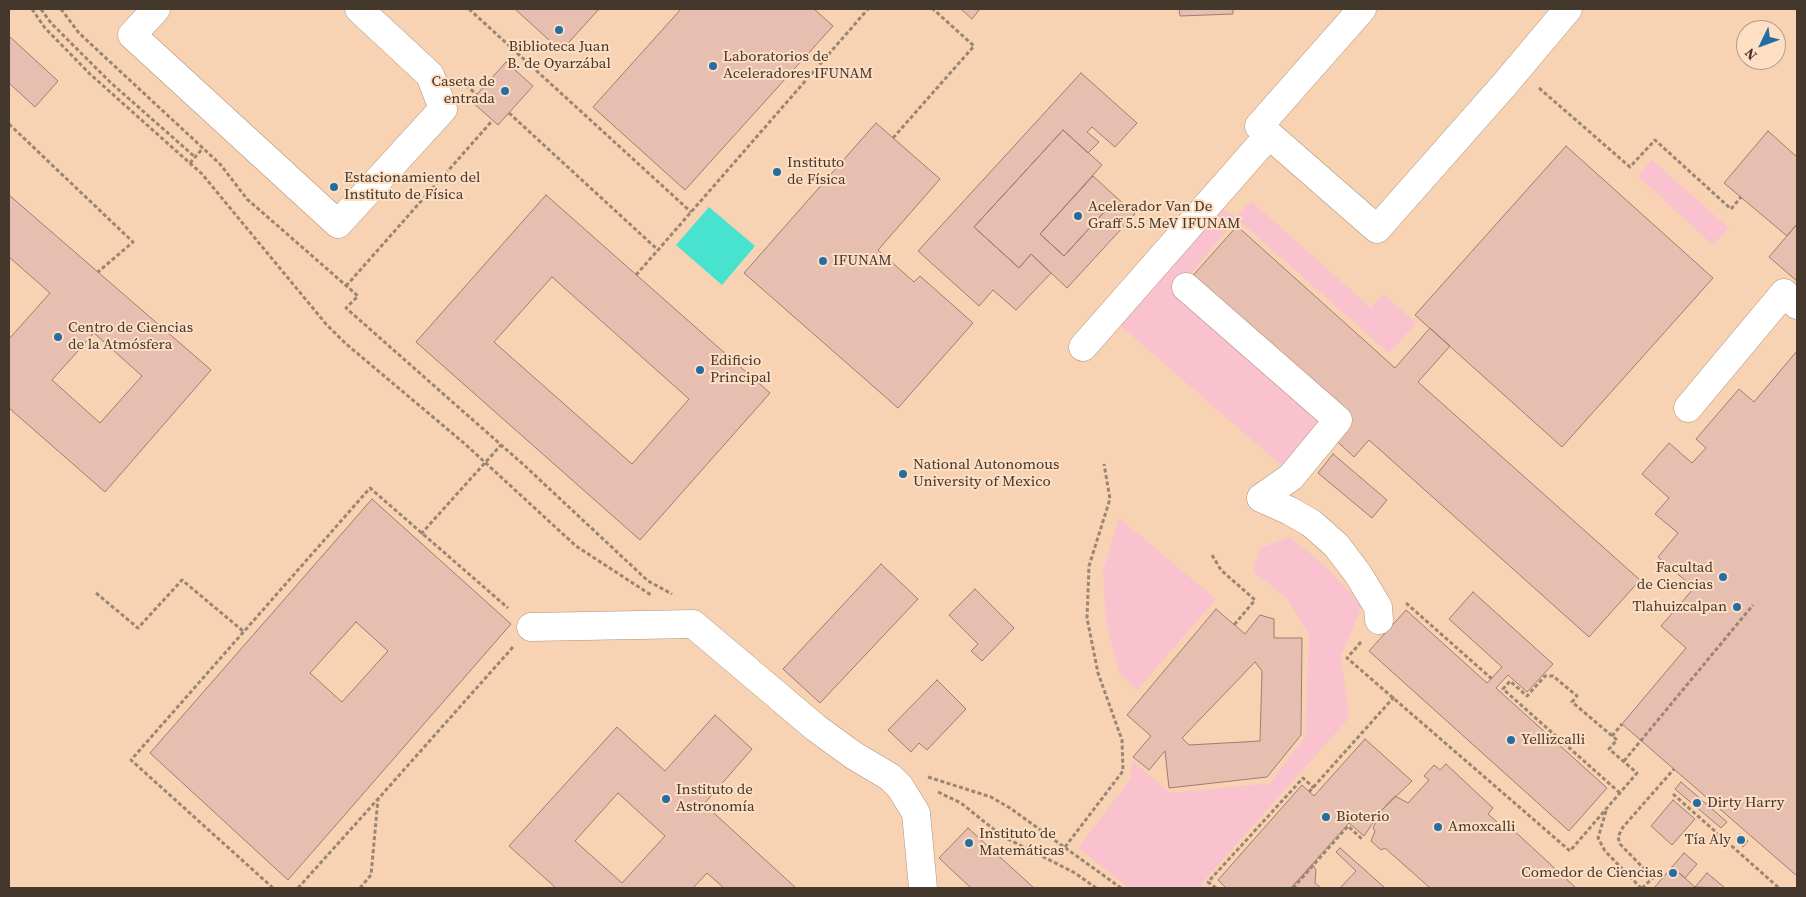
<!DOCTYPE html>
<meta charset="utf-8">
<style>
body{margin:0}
#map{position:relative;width:1806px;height:897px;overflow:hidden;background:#fedfc4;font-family:"Source Serif 4",serif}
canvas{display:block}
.frame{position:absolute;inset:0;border:10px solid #44382d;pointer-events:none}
.north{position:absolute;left:1736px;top:20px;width:50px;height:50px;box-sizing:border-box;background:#fedfc4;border:1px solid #b49c88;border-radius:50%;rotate:228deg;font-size:14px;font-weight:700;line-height:20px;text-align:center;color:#44382d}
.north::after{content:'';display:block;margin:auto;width:18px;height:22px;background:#226ea1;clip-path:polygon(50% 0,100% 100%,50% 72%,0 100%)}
</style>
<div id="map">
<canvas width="1806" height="897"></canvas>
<div class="frame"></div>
<div class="north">N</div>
</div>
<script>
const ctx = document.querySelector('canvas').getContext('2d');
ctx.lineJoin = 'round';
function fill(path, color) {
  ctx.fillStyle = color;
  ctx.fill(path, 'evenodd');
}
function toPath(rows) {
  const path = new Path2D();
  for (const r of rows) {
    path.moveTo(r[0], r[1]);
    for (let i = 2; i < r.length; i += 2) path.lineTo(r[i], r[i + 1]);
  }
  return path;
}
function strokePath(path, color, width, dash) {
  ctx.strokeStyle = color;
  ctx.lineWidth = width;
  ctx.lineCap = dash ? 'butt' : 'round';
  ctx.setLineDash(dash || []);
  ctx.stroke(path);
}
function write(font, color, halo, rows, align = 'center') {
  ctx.font = font + ' "Source Serif 4",serif';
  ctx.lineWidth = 4;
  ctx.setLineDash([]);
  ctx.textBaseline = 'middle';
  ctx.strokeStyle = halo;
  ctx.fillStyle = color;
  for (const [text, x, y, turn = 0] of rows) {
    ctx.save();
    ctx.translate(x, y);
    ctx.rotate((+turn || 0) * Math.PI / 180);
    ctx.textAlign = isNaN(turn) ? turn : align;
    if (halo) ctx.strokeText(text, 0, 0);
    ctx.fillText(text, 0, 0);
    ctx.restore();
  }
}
const built = toPath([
 [9,9,1797,9,1797,888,9,888],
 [1746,30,1776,30,1776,60,1746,60]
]);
const green = toPath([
 [1652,160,1729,228,1713,245,1638,176],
 [1251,201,1371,308,1384,294,1416,323,1389,353,1236,218,1179,289,1332,422,1289,472,1121,326,1220,207,1236,217],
 [1119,518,1216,599,1137,690,1119,672,1106,622,1103,571],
 [1290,537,1324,565,1362,606,1341,656,1349,718,1201,884,1205,888,1129,888,1078,848,1130,780,1133,761,1170,793,1270,783,1305,737,1309,635,1287,598,1253,572,1260,548]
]);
const water = toPath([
 [709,207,755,246,722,285,676,245]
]);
const building = toPath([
 [515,9,599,9,561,51,515,9],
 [681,9,814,9,833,26,685,190,593,107,681,9],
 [961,9,980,9,972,19,961,9],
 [1179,9,1233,9,1233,14,1180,16,1179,9],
 [9,36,58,81,35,107,9,83,9,36],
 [506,62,533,86,498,125,471,101,506,62],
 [1081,73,1137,123,1115,147,1092,127,1087,132,1099,142,1088,153,1063,130,974,227,1019,268,1031,254,1051,273,1016,310,993,290,979,306,918,251,1081,73],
 [876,123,940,179,878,250,914,282,920,276,973,323,898,408,744,273,876,123],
 [1063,130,1102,165,1040,234,1064,256,1117,198,1135,214,1067,288,1031,254,1019,268,974,227,1063,130],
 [1768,131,1797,157,1797,224,1787,236,1724,183,1768,131],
 [1566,146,1713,278,1562,447,1415,315,1566,146],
 [1093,176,1117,198,1064,256,1040,234,1093,176],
 [9,195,211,370,105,492,9,408,9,339,50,293,9,257,9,195],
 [94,333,142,376,100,423,52,380,94,333],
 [546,195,770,393,640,540,416,342,546,195],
 [552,277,689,399,632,464,494,342,552,277],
 [1797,224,1797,281,1769,257,1797,224],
 [1237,226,1395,368,1430,328,1450,346,1418,382,1640,580,1589,637,1369,440,1354,457,1328,433,1343,416,1190,279,1237,226],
 [1797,351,1797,876,1622,724,1686,648,1661,626,1694,588,1658,557,1678,533,1655,514,1669,498,1642,474,1669,443,1692,463,1706,448,1696,439,1739,389,1754,402,1797,351],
 [1333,454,1387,500,1372,518,1318,473,1333,454],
 [372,499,511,624,288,880,150,753,372,499],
 [356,622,388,651,342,702,310,673,356,622],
 [881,564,918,599,820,703,783,669,881,564],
 [975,589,1014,628,982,661,971,651,978,644,949,615,975,589],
 [1473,592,1553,664,1527,692,1508,675,1496,688,1607,788,1569,831,1369,651,1406,610,1487,683,1502,667,1449,619,1473,592],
 [1216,609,1245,634,1260,615,1274,619,1274,638,1302,638,1301,735,1267,777,1169,788,1165,751,1149,770,1133,757,1151,736,1127,715,1216,609],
 [1255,662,1262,671,1260,741,1189,745,1182,738,1255,662],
 [937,680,966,709,927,750,919,743,911,752,888,730,937,680],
 [715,715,752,749,704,804,796,888,724,888,707,873,693,888,556,888,509,846,617,727,665,771,715,715],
 [618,793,665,836,622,883,575,841,618,793],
 [1365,739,1412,781,1381,811,1364,836,1349,823,1291,888,1226,888,1218,880,1302,785,1314,796,1365,739],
 [1446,764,1493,808,1488,814,1505,829,1509,826,1576,888,1430,888,1385,848,1381,850,1371,841,1375,831,1373,828,1381,811,1395,796,1408,803,1429,780,1424,776,1434,765,1440,770,1446,764],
 [1681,782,1727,822,1721,828,1675,789,1681,782],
 [1673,800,1695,819,1672,845,1651,826,1673,800],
 [968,828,1034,888,971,888,939,858,968,828],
 [1740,834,1748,841,1743,847,1735,839,1740,834],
 [1340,848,1366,871,1385,888,1340,888,1356,871,1336,852,1340,848],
 [1684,853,1697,864,1685,878,1672,867,1684,853],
 [1313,865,1316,870,1315,883,1321,888,1291,888,1313,865],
 [1672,867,1685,878,1696,888,1654,888,1672,867],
 [1707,873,1725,888,1695,887,1707,873]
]);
const path = toPath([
 [32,9,45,28,90,74,202,174,326,324,345,343,465,444,576,546,651,595],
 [41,9,51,23,110,82,195,157],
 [61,9,79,33,220,164,247,199,358,296,346,308,525,466,648,581,672,594],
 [469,9,691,212],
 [466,85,477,95],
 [1539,88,1630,167,1655,140,1731,209,1741,197],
 [509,113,658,250,868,9],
 [9,124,133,242,98,272],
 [893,138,974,46,933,9],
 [190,163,203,148],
 [636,275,658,250],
 [346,286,492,121],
 [421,534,501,445],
 [1212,555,1221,570,1255,600,1234,625],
 [96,593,138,628,182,580,243,631],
 [1406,603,1492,679],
 [1361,642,1347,658,1570,851,1637,773,1609,749,1617,740,1572,702,1577,696,1553,676,1545,676,1527,696,1510,681,1503,689,1620,793],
 [1612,736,1622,724],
 [1624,761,1753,605],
 [928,777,991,797,1010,808,1121,888],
 [938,792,961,803,1002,836,1075,873,1096,888],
 [1309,792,1394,697],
 [1673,794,1779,888],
 [1606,811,1598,838,1605,851,1641,888],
 [1065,847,1123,771,1122,740,1098,673,1087,618,1089,566,1110,499,1104,464],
 [273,888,131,760,370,488,508,608],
 [298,888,378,799],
 [360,888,371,875,378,799,513,647],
 [1216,888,1208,882,1303,778,1314,788],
 [1293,888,1348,826,1363,840],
 [1642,888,1653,878,1620,844,1618,837,1623,827,1674,769]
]);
const minor = toPath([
 [156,9,132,35,338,224,443,109,430,75,359,9],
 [1362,9,1259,126,1377,229,1505,84,1568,9],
 [1186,287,1338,420,1291,477,1261,498],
 [1083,347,1269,135],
 [1688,408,1784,293,1797,305],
 [1261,498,1290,511,1311,523,1336,545,1358,574,1378,607,1379,620],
 [531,627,693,624,816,728,853,755,890,777,900,787,916,813,923,888]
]);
const markers = [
 [559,30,5,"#226ea1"],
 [713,66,5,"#226ea1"],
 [505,91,5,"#226ea1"],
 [777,172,5,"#226ea1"],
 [334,187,5,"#226ea1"],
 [1078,216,5,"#226ea1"],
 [823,261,5,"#226ea1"],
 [58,337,5,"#226ea1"],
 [700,370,5,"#226ea1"],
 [903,474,5,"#226ea1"],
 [1723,577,5,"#226ea1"],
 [1737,607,5,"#226ea1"],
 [1511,740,5,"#226ea1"],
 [666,799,5,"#226ea1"],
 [1697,803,5,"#226ea1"],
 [1326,817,5,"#226ea1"],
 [1438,827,5,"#226ea1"],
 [1741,840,5,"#226ea1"],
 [969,843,5,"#226ea1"],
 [1673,873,5,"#226ea1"]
];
const poiNames = [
 ["Biblioteca Juan",559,47,"center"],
 ["B. de Oyarzábal",559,64,"center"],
 ["Laboratorios de",723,57],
 ["Aceleradores IFUNAM",723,74],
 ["Caseta de",495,82,"right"],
 ["entrada",495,99,"right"],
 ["Instituto",787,163],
 ["de Física",787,180],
 ["Estacionamiento del",344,178],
 ["Instituto de Física",344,195],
 ["Acelerador Van De",1088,207],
 ["Graff 5.5 MeV IFUNAM",1088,224],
 ["IFUNAM",833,261],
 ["Centro de Ciencias",68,328],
 ["de la Atmósfera",68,345],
 ["Edificio",710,361],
 ["Principal",710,378],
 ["National Autonomous",913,465],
 ["University of Mexico",913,482],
 ["Facultad",1713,568,"right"],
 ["de Ciencias",1713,585,"right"],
 ["Tlahuizcalpan",1727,607,"right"],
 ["Yellizcalli",1521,740],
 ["Instituto de",676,790],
 ["Astronomía",676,807],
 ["Dirty Harry",1707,803],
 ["Bioterio",1336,817],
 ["Amoxcalli",1448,827],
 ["Instituto de",979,834],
 ["Matemáticas",979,851],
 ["Tía Aly",1731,840,"right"],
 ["Comedor de Ciencias",1663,873,"right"]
];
fill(built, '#f8d3b3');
fill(green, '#fac1cf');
fill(water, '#48e3ce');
fill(building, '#e7bfb0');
strokePath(building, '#a17d6f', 1);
strokePath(minor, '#af9279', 29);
strokePath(path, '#9a8673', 3, [4, 2.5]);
strokePath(minor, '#fff', 28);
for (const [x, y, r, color] of markers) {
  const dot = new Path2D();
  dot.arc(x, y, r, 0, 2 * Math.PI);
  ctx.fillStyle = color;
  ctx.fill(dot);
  strokePath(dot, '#fedfc4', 2);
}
write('15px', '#44382d', '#fedfc4', poiNames, 'left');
</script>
